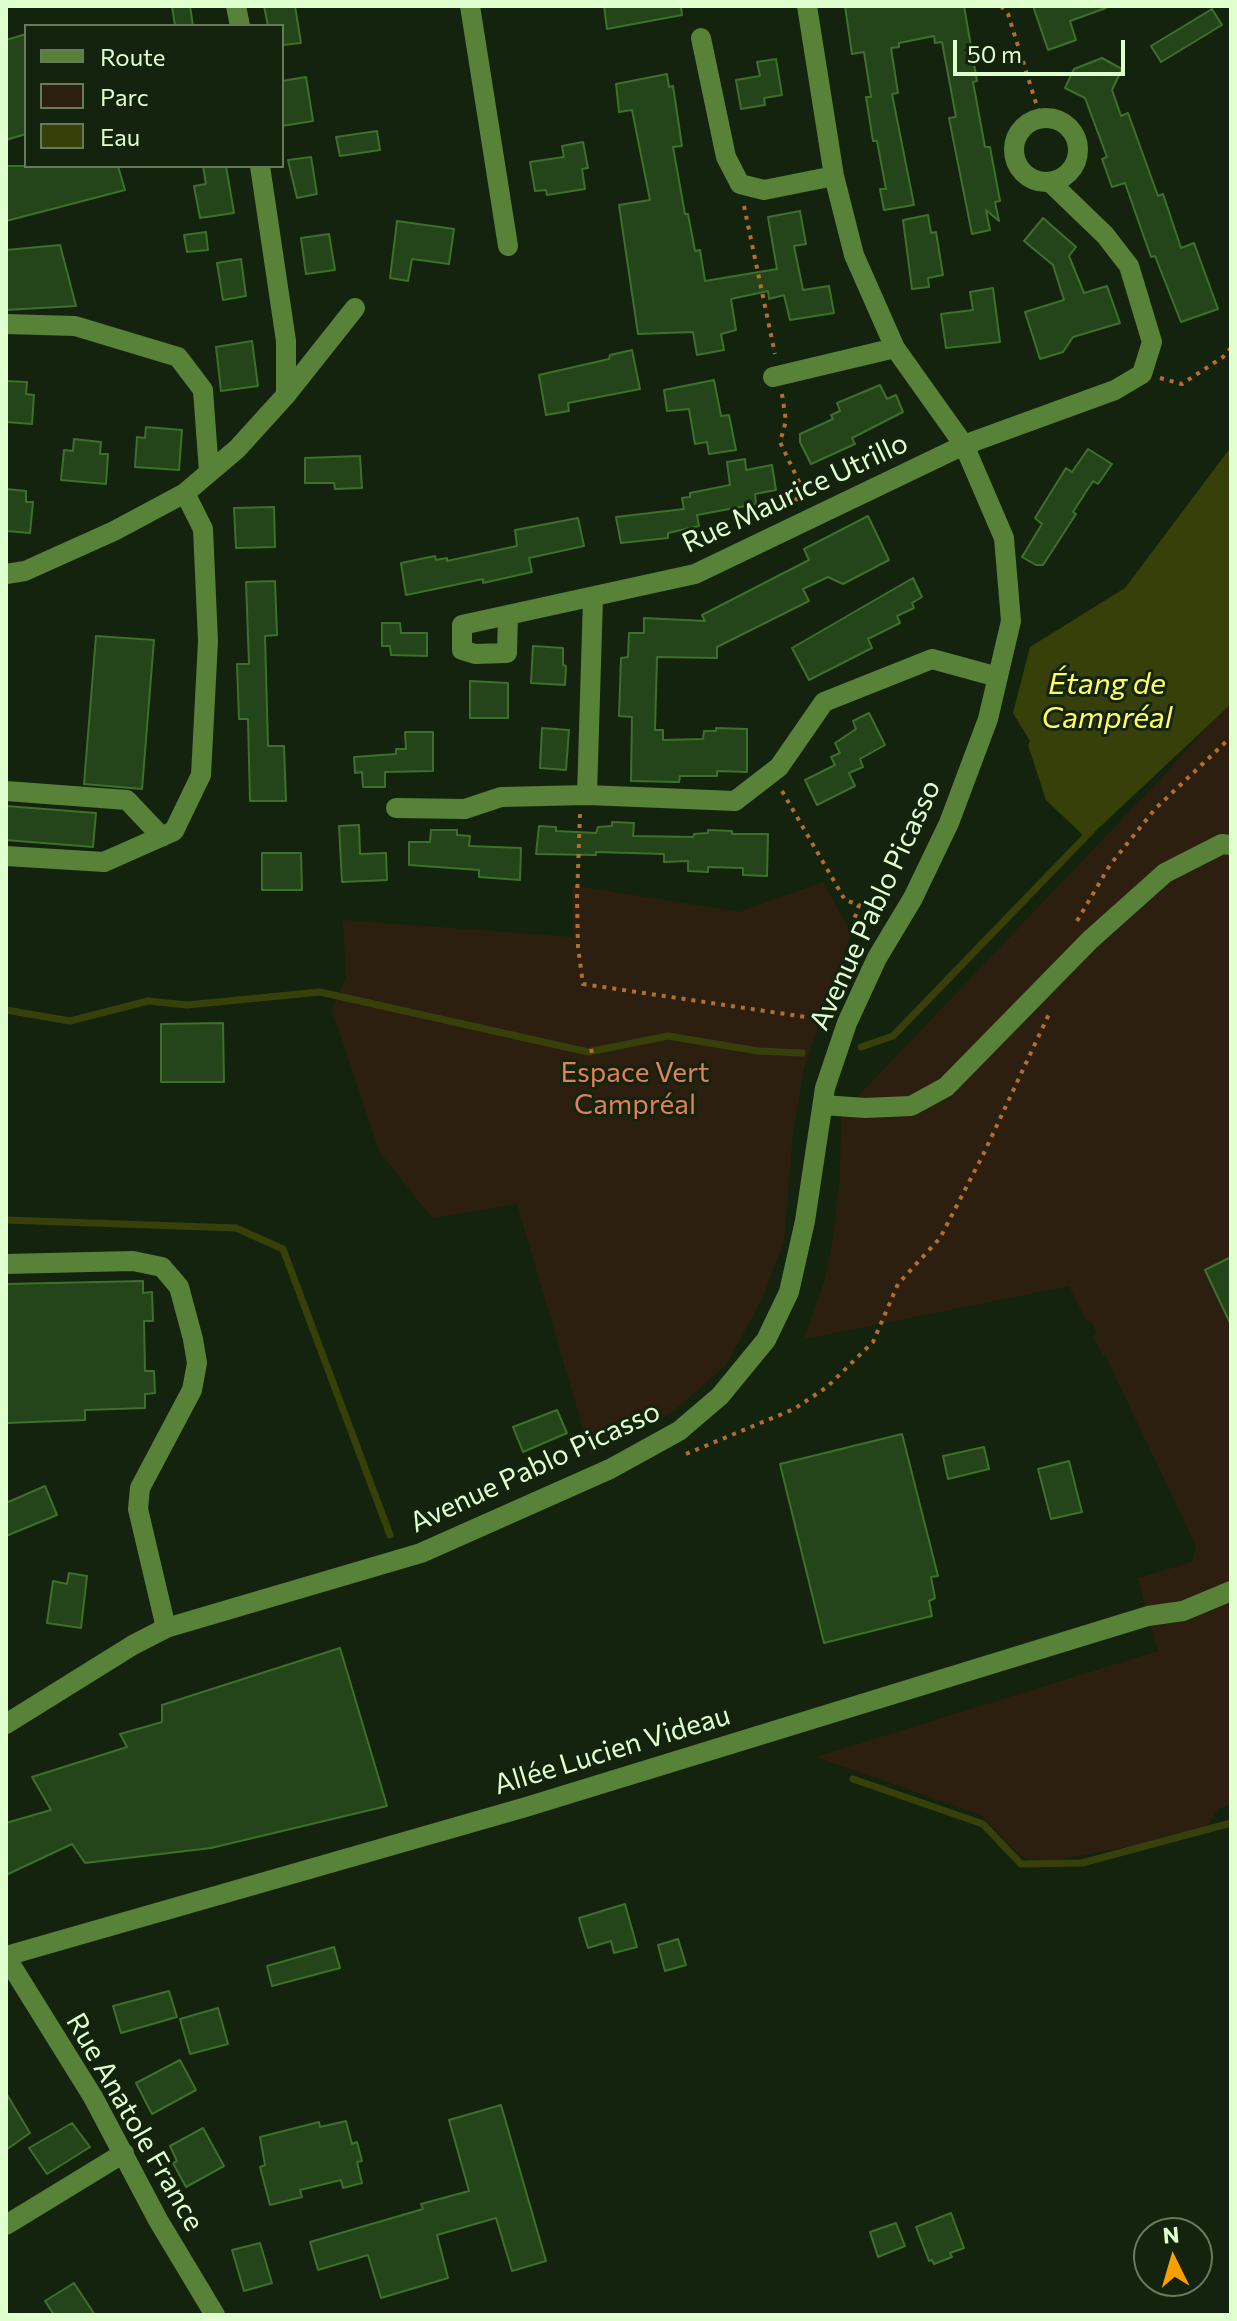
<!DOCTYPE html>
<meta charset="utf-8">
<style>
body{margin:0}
#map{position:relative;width:1237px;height:2321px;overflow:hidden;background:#14230d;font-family:Commissioner,sans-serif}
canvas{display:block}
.frame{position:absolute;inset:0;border:8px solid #e0ffcf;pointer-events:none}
.legend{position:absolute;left:24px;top:24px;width:260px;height:144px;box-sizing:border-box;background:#14230d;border:2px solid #667b5b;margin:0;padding:10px 14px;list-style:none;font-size:24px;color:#e0ffcf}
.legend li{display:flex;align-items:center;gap:16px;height:40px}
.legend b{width:40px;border:2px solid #667b5b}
.north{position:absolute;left:1133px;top:2217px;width:80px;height:80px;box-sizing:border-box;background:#14230d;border:2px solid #667b5b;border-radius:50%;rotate:355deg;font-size:22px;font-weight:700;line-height:32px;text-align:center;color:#e0ffcf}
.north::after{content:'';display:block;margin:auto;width:28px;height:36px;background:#fa9f00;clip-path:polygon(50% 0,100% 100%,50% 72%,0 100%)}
.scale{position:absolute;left:953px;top:40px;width:172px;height:36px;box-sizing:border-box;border:4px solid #e0ffcf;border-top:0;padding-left:10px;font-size:24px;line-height:28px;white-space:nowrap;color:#e0ffcf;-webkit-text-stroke:6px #14230d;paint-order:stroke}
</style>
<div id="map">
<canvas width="1237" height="2321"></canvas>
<div class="frame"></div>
<ul class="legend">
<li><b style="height:10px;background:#578238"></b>Route</li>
<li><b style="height:22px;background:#2d1f10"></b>Parc</li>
<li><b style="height:22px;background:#374009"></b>Eau</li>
</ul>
<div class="north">N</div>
<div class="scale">50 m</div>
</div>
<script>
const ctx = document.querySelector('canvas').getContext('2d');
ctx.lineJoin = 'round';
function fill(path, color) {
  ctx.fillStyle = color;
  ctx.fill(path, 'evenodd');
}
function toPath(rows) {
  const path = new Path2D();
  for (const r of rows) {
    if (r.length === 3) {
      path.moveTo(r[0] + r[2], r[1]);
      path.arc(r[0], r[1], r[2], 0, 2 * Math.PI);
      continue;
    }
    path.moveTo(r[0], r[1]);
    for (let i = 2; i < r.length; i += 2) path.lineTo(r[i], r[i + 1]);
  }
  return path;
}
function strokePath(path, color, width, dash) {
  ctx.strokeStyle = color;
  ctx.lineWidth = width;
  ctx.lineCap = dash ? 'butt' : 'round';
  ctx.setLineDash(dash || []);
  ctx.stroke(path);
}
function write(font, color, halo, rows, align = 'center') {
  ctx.font = font + ' Commissioner,sans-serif';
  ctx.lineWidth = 6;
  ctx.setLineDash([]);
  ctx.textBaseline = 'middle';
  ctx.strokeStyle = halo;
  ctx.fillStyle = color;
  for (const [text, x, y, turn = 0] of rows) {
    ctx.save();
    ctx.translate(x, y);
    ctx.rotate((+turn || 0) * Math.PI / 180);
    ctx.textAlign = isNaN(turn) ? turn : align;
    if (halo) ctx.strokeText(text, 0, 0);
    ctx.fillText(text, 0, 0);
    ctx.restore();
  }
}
const green = toPath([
 [1231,700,1231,1804,1218,1809,1202,1832,1042,1863,1028,1860,1015,1850,981,1815,816,1757,1158,1651,1138,1578,1192,1562,1196,1546,1105,1355,1103,1356,1093,1336,1097,1334,1091,1321,1087,1322,1069,1286,804,1339,824,1282,833,1239,840,1176,841,1114,1165,774],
 [823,882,851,933,804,1068,793,1133,784,1241,762,1299,726,1365,670,1414,591,1455,517,1204,432,1218,379,1151,332,1010,346,977,343,920,573,937,572,885,739,912]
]);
const water = toPath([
 [1231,447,1231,704,1087,839,1046,800,1028,745,1030,741,1013,713,1030,647,1125,588]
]);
const stream = toPath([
 [6,1010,70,1021,148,1001,187,1005,320,992,588,1052,668,1036,758,1051,802,1053],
 [861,1047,893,1036,1091,831],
 [6,1220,236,1228,283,1249,390,1535],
 [853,1779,983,1824,1021,1864,1082,1863,1231,1823]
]);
const building = toPath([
 [172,6,190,6,193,26,175,26,172,6],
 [264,6,295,6,301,43,282,45,282,26,268,26,264,6],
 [604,6,681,6,682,15,607,29,604,6],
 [845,6,964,6,977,81,973,82,985,147,990,147,1000,201,995,202,999,221,986,210,990,230,972,234,949,118,956,117,942,42,935,43,934,36,899,43,899,47,891,48,898,93,892,94,914,205,884,210,880,189,886,189,877,141,873,141,866,97,871,97,864,52,852,54,845,6],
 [1033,6,1105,6,1106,8,1070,21,1076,40,1048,50,1033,6],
 [1212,9,1222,25,1161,62,1151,46,1212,9],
 [26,34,26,134,6,140,6,40,26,34],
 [1102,58,1122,69,1112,90,1121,116,1128,113,1158,196,1163,194,1181,248,1194,243,1218,309,1181,322,1155,256,1151,257,1125,183,1112,187,1102,159,1107,157,1085,98,1065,88,1074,69,1102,58],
 [776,59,782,95,764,98,765,105,741,109,736,80,760,76,757,62,776,59],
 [667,74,669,87,673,86,682,146,673,147,685,214,688,214,695,251,700,250,705,281,777,269,768,217,800,211,806,244,794,246,803,290,829,286,834,313,790,320,784,295,769,299,768,291,731,299,736,330,721,334,724,350,697,355,693,332,638,334,619,205,650,200,632,110,619,112,616,84,667,74],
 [306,77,313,121,282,126,282,81,306,77],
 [377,131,380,150,340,156,336,137,377,131],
 [583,142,588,168,582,169,585,189,547,195,546,190,535,191,530,162,564,157,562,146,583,142],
 [311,157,317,194,297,198,288,160,311,157],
 [6,166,118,166,125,190,6,221,6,166],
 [203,166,226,166,234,213,200,218,194,186,206,184,203,166],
 [928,215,931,233,936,232,943,275,928,278,929,287,912,289,903,220,928,215],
 [1043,218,1076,247,1069,256,1084,293,1107,286,1120,323,1073,337,1063,352,1040,359,1025,312,1064,300,1053,265,1024,241,1043,218],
 [397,221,454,229,449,264,412,259,408,281,390,278,397,221],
 [206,232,208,250,187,252,184,235,206,232],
 [329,234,335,270,306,274,301,238,329,234],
 [60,245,76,306,6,310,6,250,60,245],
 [241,259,246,296,223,300,217,263,241,259],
 [993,288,1000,342,946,348,941,314,973,310,970,292,993,288],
 [252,341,258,386,221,391,216,347,252,341],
 [632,350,640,389,568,403,569,411,546,415,539,375,609,359,610,355,632,350],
 [714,380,721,416,729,415,736,450,709,454,707,442,695,444,689,409,667,411,664,390,714,380],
 [6,381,27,382,26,394,34,395,32,424,6,422,6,381],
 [880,385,887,399,896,395,903,412,852,438,855,444,811,464,800,442,800,434,833,419,831,415,840,411,837,403,880,385],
 [146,427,182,430,179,470,135,467,137,437,145,438,146,427],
 [74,439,101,442,100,454,108,454,106,484,61,480,64,450,73,451,74,439],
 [1088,449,1112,464,1098,484,1093,481,1073,512,1076,514,1043,565,1036,565,1022,557,1042,524,1035,518,1066,468,1072,472,1088,449],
 [360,456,362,488,335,489,334,483,305,483,305,458,360,456],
 [745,459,746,470,772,465,776,490,755,494,756,504,697,515,699,526,668,533,668,538,621,543,616,517,684,509,682,498,690,497,690,493,730,485,727,462,745,459],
 [6,489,26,491,26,502,33,502,30,533,6,531,6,489],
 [274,507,275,547,236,548,234,508,274,507],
 [868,516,889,560,843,584,828,577,803,589,809,601,717,647,717,658,657,657,655,730,663,730,663,740,703,739,704,731,716,731,716,728,747,729,747,772,717,771,717,776,680,776,679,782,631,781,632,717,619,716,621,658,628,657,629,633,644,633,644,618,705,621,702,615,809,560,804,549,868,516],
 [578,518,584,546,529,558,532,572,483,583,483,579,406,595,401,563,435,556,436,560,447,558,447,561,517,546,515,530,578,518],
 [913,578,922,597,912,603,914,608,897,616,900,623,868,639,872,648,809,680,792,648,913,578],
 [275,581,277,635,265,636,268,746,284,746,286,801,250,801,248,719,239,719,237,664,249,664,246,582,275,581],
 [382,623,400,623,401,633,427,633,427,656,391,655,390,646,382,646,382,623],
 [96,636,154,640,142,789,84,784,96,636],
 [533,646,563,648,563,665,566,666,565,685,531,683,533,646],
 [470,681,508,683,508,718,470,718,470,681],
 [869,713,885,745,860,759,863,767,849,773,855,786,817,805,805,780,835,765,831,757,840,753,835,743,856,729,853,721,869,713],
 [542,728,569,730,566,770,540,768,542,728],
 [405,732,433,732,433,771,385,772,385,787,363,787,362,772,355,773,354,757,396,754,396,749,406,749,405,732],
 [6,806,96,813,93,847,6,840,6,806],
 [612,822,634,823,633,836,693,837,694,834,708,833,708,830,732,831,732,834,768,834,767,876,743,875,743,868,708,867,708,872,688,871,688,861,664,862,664,854,596,852,596,855,536,854,539,826,556,827,556,831,596,833,598,827,612,826,612,822],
 [359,825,360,854,386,853,387,880,342,882,339,826,359,825],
 [431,830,457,830,457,835,470,836,469,846,521,848,520,880,479,877,479,870,409,865,409,842,430,842,431,830],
 [262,853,301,853,302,890,262,890,262,853],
 [223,1023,224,1082,161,1082,161,1024,223,1023],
 [1231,1257,1231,1325,1205,1270,1231,1257],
 [143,1281,143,1293,152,1292,153,1321,144,1321,145,1371,154,1371,155,1393,145,1394,145,1408,85,1410,85,1420,6,1423,6,1284,143,1281],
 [557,1410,567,1433,523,1452,513,1427,557,1410],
 [902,1434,938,1576,931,1577,935,1598,929,1601,932,1616,824,1643,780,1464,902,1434],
 [984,1447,989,1469,948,1479,943,1456,984,1447],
 [1069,1461,1082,1512,1051,1519,1038,1469,1069,1461],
 [45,1486,57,1515,6,1536,6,1503,45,1486],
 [69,1573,87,1576,81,1628,47,1623,53,1581,67,1584,69,1573],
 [340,1648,387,1806,211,1848,85,1863,72,1844,6,1875,6,1823,51,1810,32,1777,127,1747,120,1734,162,1722,162,1705,340,1648],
 [625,1904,637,1947,614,1953,611,1941,588,1948,579,1918,625,1904],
 [678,1939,686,1965,665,1971,658,1945,678,1939],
 [334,1947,340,1968,272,1986,267,1966,334,1947],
 [169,1991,177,2017,121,2033,113,2006,169,1991],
 [218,2008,228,2044,190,2054,180,2019,218,2008],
 [180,2060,196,2090,152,2114,136,2083,180,2060],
 [6,2093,30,2133,6,2150,6,2093],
 [501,2105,546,2261,512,2271,496,2218,437,2235,448,2278,381,2298,368,2255,318,2270,310,2242,423,2209,421,2204,469,2191,449,2120,501,2105],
 [346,2121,352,2144,357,2142,362,2161,357,2162,362,2183,343,2188,341,2180,300,2190,302,2197,270,2205,260,2167,265,2165,260,2137,319,2122,320,2127,346,2121],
 [72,2123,90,2147,47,2174,29,2148,72,2123],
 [203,2128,224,2166,186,2187,173,2163,177,2161,170,2146,203,2128],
 [951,2213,964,2248,950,2253,952,2257,934,2264,932,2260,929,2261,916,2227,951,2213],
 [896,2223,905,2246,878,2257,870,2232,896,2223],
 [260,2243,272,2283,244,2291,232,2250,260,2243],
 [74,2283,95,2315,54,2315,45,2301,74,2283]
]);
const path = toPath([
 [1001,6,1008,14,1041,119],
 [744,206,775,354],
 [1160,378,1182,384,1223,357,1231,348],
 [782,394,786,421,780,442,801,486,795,503],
 [782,791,845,900,859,905,854,920,865,939],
 [580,814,577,898,578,947,583,984,826,1020],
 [1077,921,1110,865,1155,809,1231,737],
 [591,1049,593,1057],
 [686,1454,794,1409,827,1387,873,1342,898,1284,940,1238,983,1155,1049,1014]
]);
const minor = toPath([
 [236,6,240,26],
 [470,6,508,246],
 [701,38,726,157,740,184,764,190,834,176],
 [1046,150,32],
 [260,166,286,341,286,395],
 [6,324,75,326,178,357,203,390,209,472],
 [773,377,895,348],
 [6,574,25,571,114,531,185,493,237,449,286,395,355,308],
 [508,616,507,653,475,654,462,650,462,625,695,574,964,445,1115,390,1142,374,1152,342,1129,266,1105,235,1050,182],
 [6,791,127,800,162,837],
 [587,795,593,598],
 [396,808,465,809,501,797,587,795,735,801,779,767,824,702,932,659,998,677],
 [6,856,104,862,174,831,201,775,208,641,203,529,185,493],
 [823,1105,865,1108,911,1106,946,1087,1090,940,1165,873,1222,844,1231,845],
 [6,1264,133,1261,162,1267,179,1287,193,1339,197,1363,192,1390,140,1488,138,1509,166,1628],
 [6,1724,133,1645,166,1628,421,1553,610,1469,679,1431,720,1396,766,1340,789,1292,805,1221,825,1088,847,1023,877,958,913,898,949,823,988,719,1011,621,1004,538,964,445,895,348,854,255,834,176,807,6],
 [6,1956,526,1807,1148,1616,1183,1611,1231,1591],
 [6,1957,93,2097,158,2220,215,2315],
 [6,2225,124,2153]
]);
const streetNames = [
 ["Rue Maurice Utrillo",795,493,-25],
 ["Avenue Pablo Picasso",875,905,-65],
 ["Avenue Pablo Picasso",535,1467,-25],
 ["Allée Lucien Videau",612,1750,-17],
 ["Rue Anatole France",135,2122,60]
];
const parkNames = [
 ["Espace Vert",635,1073],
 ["Campréal",635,1105]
];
const waterNames = [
 ["Étang de",1107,684],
 ["Campréal",1107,718]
];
fill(green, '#2d1f10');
fill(water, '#374009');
strokePath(stream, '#374009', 7);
fill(building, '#244419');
strokePath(building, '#3d702b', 2);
strokePath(path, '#b66e2c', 4, [4, 6]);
strokePath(minor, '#578238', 20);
write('28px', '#e0ffcf', '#14230d', streetNames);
write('28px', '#e18059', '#14230d', parkNames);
write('italic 30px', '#ffff5d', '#14230d', waterNames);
</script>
